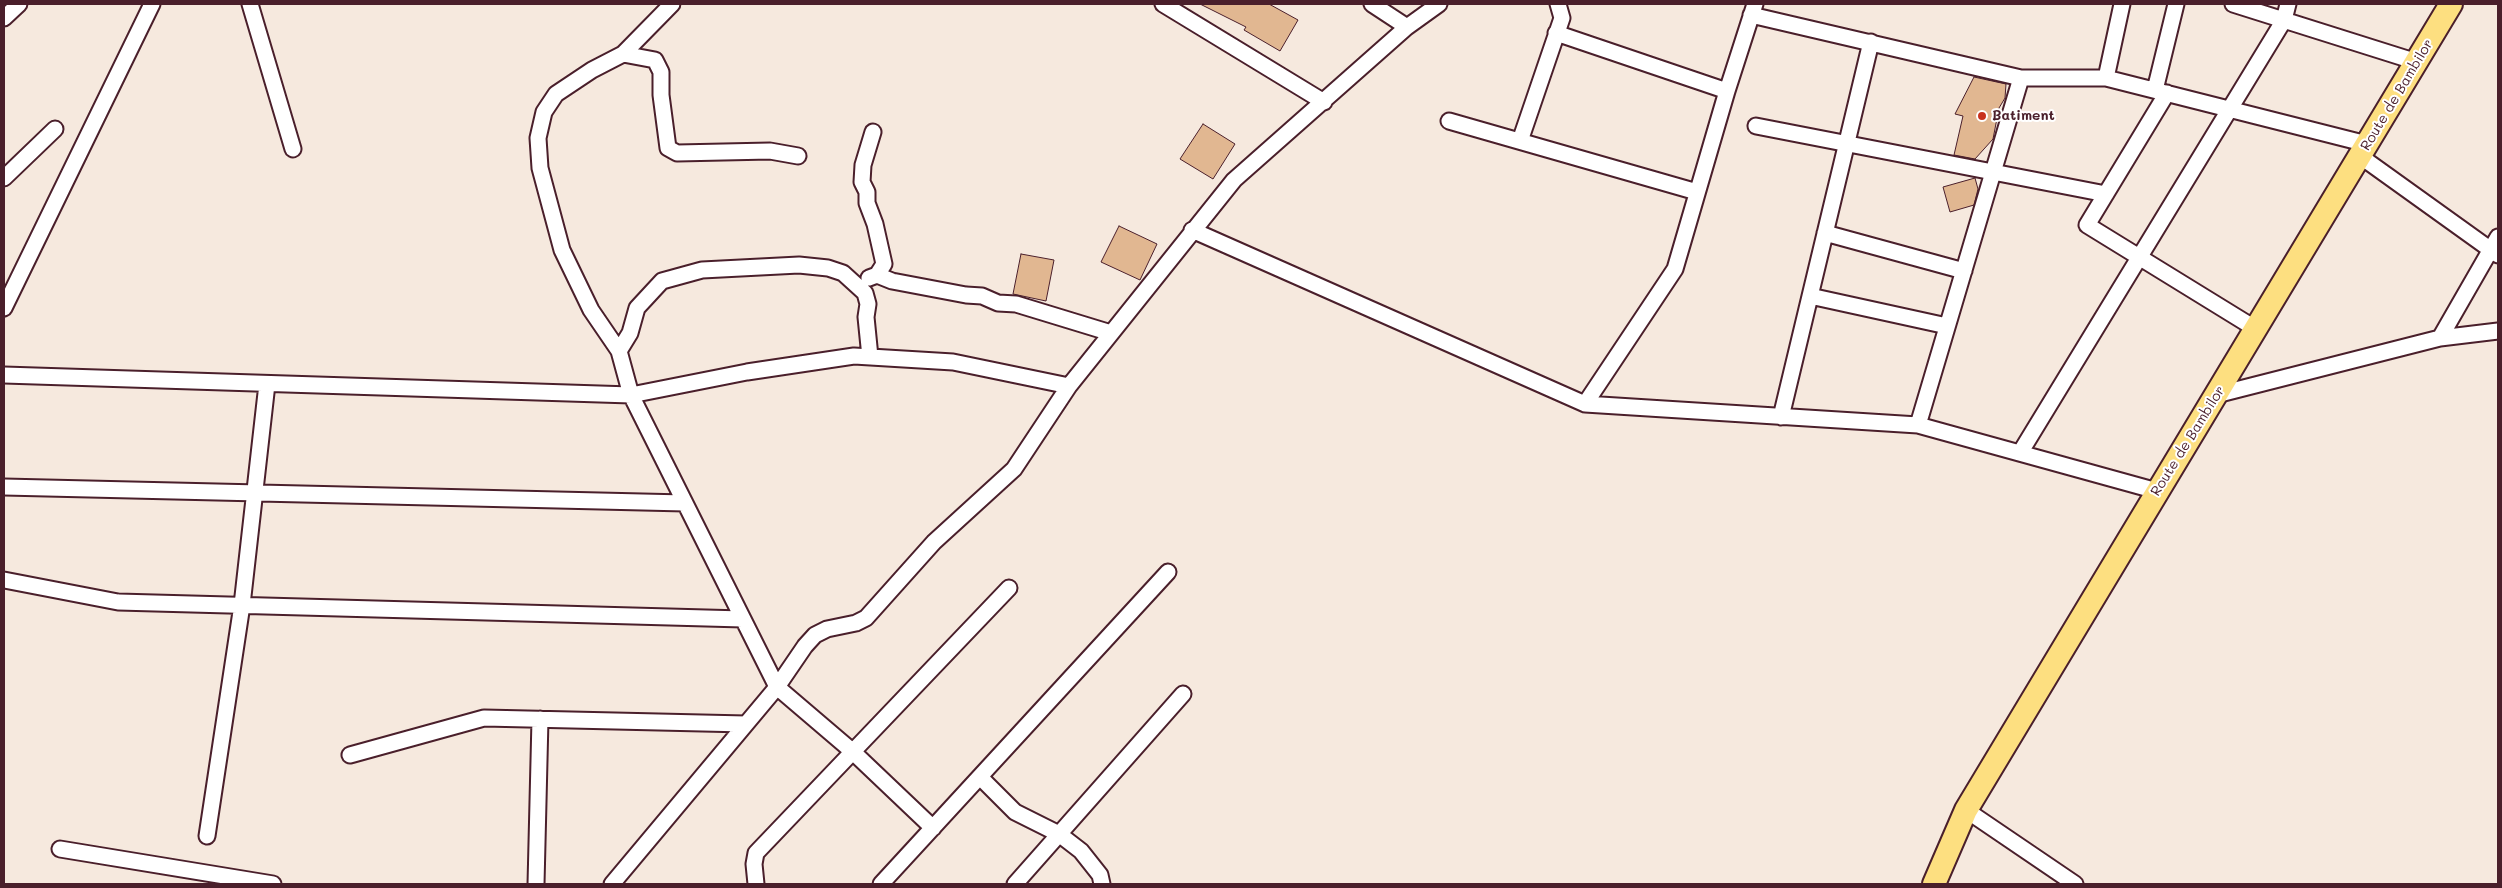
<!DOCTYPE html>
<style>
body{margin:0}
#map{position:relative;width:2502px;height:888px;overflow:hidden;background:#f6e9de;font-family:Mali,sans-serif}
canvas{display:block}
.frame{position:absolute;inset:0;border:5px solid #4a1f2b;pointer-events:none}
</style>
<div id="map">
<canvas width="2502" height="888"></canvas>
<div class="frame"></div>
</div>
<script>
const ctx = document.querySelector('canvas').getContext('2d');
ctx.lineJoin = 'round';
function fill(path, color) {
  ctx.fillStyle = color;
  ctx.fill(path, 'evenodd');
}
function toPath(rows) {
  const path = new Path2D();
  for (const r of rows) {
    path.moveTo(r[0], r[1]);
    for (let i = 2; i < r.length; i += 2) path.lineTo(r[i], r[i + 1]);
  }
  return path;
}
function strokePath(path, color, width, dash) {
  ctx.strokeStyle = color;
  ctx.lineWidth = width;
  ctx.lineCap = dash ? 'butt' : 'round';
  ctx.setLineDash(dash || []);
  ctx.stroke(path);
}
function write(font, color, halo, rows, align = 'center') {
  ctx.font = font + ' Mali,sans-serif';
  ctx.lineWidth = 4;
  ctx.setLineDash([]);
  ctx.textBaseline = 'middle';
  ctx.strokeStyle = halo;
  ctx.fillStyle = color;
  for (const [text, x, y, turn = 0] of rows) {
    ctx.save();
    ctx.translate(x, y);
    ctx.rotate((+turn || 0) * Math.PI / 180);
    ctx.textAlign = isNaN(turn) ? turn : align;
    if (halo) ctx.strokeText(text, 0, 0);
    ctx.fillText(text, 0, 0);
    ctx.restore();
  }
}
const building = toPath([
 [1200,4,1269,4,1298,20,1280,51,1244,30,1246,27,1200,4],
 [1974,77,2006,84,2005,98,1999,108,1993,139,1975,159,1954,155,1963,116,1955,114,1974,77],
 [1203,124,1235,144,1213,179,1180,159,1203,124],
 [1975,178,1978,189,1974,205,1950,212,1943,187,1975,178],
 [1119,226,1157,244,1140,280,1101,262,1119,226],
 [1021,254,1054,260,1046,301,1013,294,1021,254]
]);
const street = toPath([
 [250,4,293,149],
 [672,4,623,54,592,70,556,94,544,112,538,138,540,168,562,250,591,310,619,351,631,395,777,687,852,751,933,828],
 [1163,4,1324,102],
 [1372,4,1407,27],
 [2233,4,2417,62],
 [1751,15,2021,78,2106,78,2122,4],
 [4,18,19,4],
 [1556,33,1727,91],
 [623,54,655,60,661,72,661,95,668,148,677,153,770,151,798,156],
 [2106,78,2367,144],
 [2155,90,2176,4],
 [2167,93,2087,225,2256,329],
 [1449,121,1697,192],
 [1756,126,2106,194],
 [1520,141,1562,18,1558,4],
 [2360,156,2498,255],
 [4,178,55,129],
 [1192,230,1585,404,1918,425,2157,491],
 [1825,233,1964,271],
 [877,275,892,281,966,295,982,296,998,303,1016,304,1111,333],
 [869,278,877,275,884,264,875,224,867,203,867,192,862,182,863,165,873,132],
 [1810,296,1947,326],
 [4,308,152,4],
 [2440,338,2498,237],
 [619,351,630,333,637,308,662,281,702,270,799,265,828,268,843,273,865,293,868,304,866,317,870,357],
 [4,375,631,395,747,372,854,356,953,362,1069,386],
 [2216,395,2440,338,2498,331],
 [1585,404,1675,269,1727,91,1755,4],
 [1781,417,1871,42],
 [1918,425,2021,78],
 [2020,453,2284,20,2288,4],
 [4,487,685,503],
 [4,580,118,602,743,619],
 [350,755,484,718,746,724],
 [981,778,1015,812,1059,834,1081,851,1100,875,1102,884],
 [1966,810,2075,884],
 [207,836,242,605,267,384],
 [60,849,273,884],
 [536,884,540,719],
 [612,884,777,687,805,646,815,635,827,629,856,623,866,618,934,542,1014,469,1069,386,1234,180,1407,27,1439,4],
 [756,884,754,864,756,853,1009,588],
 [881,884,1168,572],
 [1015,884,1183,694]
]);
const primary = toPath([
 [1934,884,1966,810,2451,4]
]);
const markers = [
 [1982,116,5,"#c8321e"]
];
const streetNames = [
 ["Route de Bambilor",2397,95,-59],
 ["Route de Bambilor",2188,441,-58]
];
const poiNames = [
 ["Batiment",1992,116]
];
fill(building, '#e1b791');
strokePath(building, '#4a1f2b', 1);
strokePath(street, '#4a1f2b', 19);
strokePath(primary, '#4a1f2b', 26);
strokePath(street, '#fff', 15);
strokePath(primary, '#fddf80', 22);
for (const [x, y, r, color] of markers) {
  const dot = new Path2D();
  dot.arc(x, y, r, 0, 2 * Math.PI);
  ctx.fillStyle = color;
  ctx.fill(dot);
  strokePath(dot, '#fff', 2);
}
write('14px', '#4a1f2b', '#fff', streetNames);
write('bold 14px', '#4a1f2b', '#fff', poiNames, 'left');
</script>
